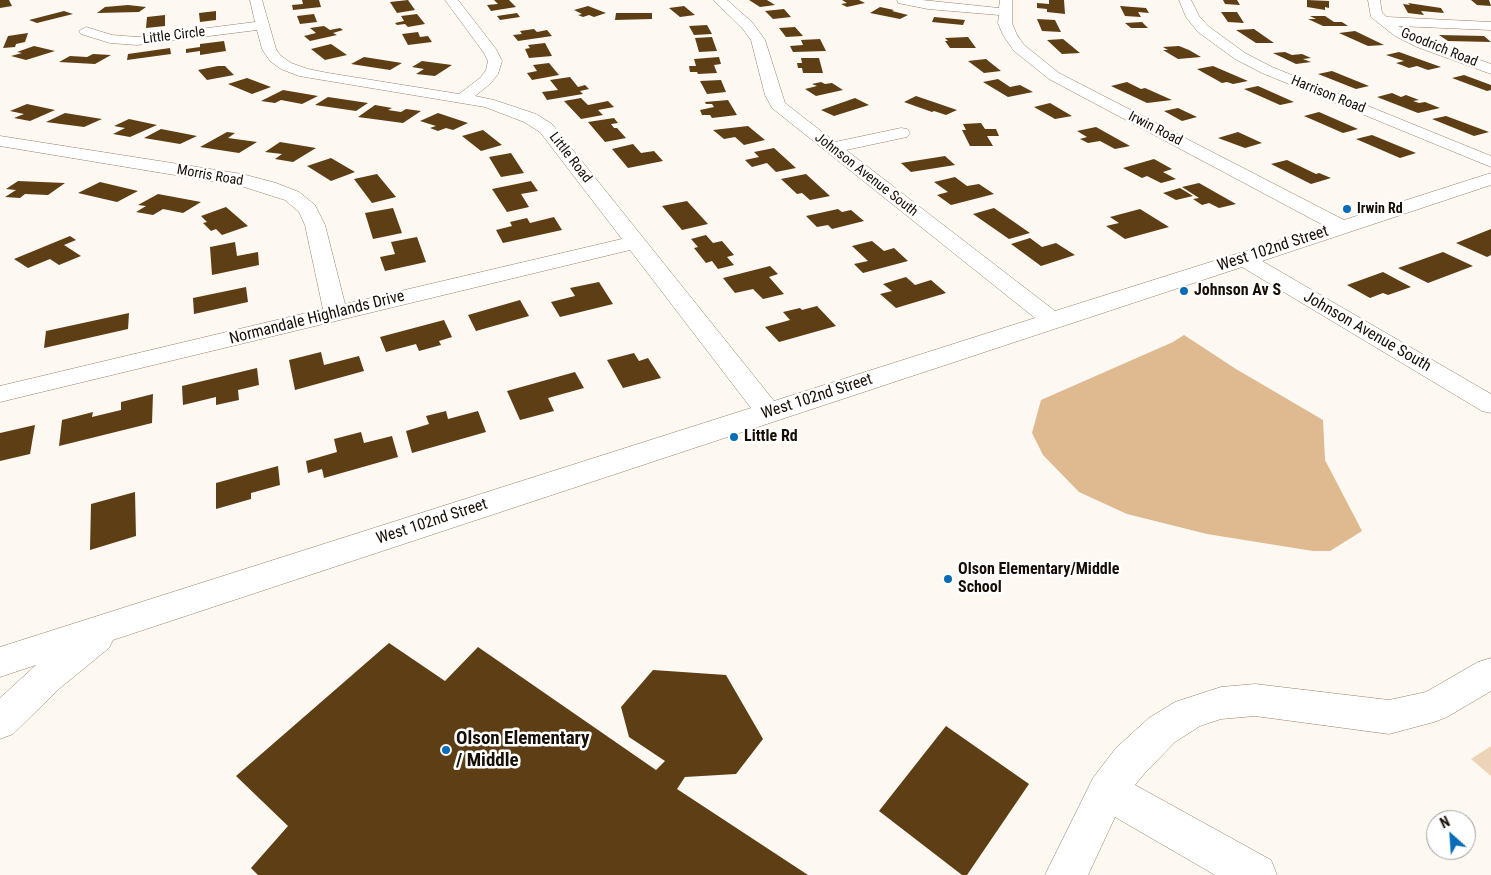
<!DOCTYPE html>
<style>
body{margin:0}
#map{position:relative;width:1491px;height:875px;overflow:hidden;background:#fdf8f2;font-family:"Roboto Condensed",sans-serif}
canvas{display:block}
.north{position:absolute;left:1426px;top:810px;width:50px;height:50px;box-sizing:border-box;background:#fff;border:1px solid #a29e9b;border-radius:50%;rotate:334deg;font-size:14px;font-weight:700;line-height:20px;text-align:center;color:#160d05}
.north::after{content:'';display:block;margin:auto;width:18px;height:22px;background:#086db9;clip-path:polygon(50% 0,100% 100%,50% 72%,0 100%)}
</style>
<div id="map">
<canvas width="1491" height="875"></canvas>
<div class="north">N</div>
</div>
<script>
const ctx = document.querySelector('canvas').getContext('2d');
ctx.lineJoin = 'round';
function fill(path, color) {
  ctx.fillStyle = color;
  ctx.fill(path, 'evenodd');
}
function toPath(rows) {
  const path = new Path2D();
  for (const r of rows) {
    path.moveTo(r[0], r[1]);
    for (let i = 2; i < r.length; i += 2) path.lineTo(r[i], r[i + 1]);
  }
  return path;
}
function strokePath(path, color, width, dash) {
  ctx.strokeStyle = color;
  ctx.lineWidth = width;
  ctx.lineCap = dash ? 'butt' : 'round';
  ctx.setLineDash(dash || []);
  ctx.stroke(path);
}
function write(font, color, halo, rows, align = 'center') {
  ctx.font = font + ' "Roboto Condensed",sans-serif';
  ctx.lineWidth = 5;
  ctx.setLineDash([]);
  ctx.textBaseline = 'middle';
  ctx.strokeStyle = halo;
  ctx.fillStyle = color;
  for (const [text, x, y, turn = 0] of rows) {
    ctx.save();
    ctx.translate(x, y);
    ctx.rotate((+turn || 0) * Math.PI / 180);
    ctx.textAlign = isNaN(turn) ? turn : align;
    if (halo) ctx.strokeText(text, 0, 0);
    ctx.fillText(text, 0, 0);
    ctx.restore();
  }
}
const green = toPath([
 [1491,746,1491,776,1471,759]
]);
const water = toPath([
 [1184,335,1236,369,1323,420,1325,460,1362,531,1330,551,1313,551,1207,534,1127,514,1079,492,1043,455,1032,433,1041,400,1173,342]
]);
const building = toPath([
 [0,0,9,0,12,6,0,8],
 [302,0,319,0,321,7,293,10,292,5,303,4],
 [408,0,415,10,397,13,390,2],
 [494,0,509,0,516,7,491,11,487,5,498,4],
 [749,0,767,0,775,5,760,7],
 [842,0,859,0,865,3,847,7,841,4,847,3],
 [1049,0,1064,0,1065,14,1047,12,1047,9,1037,8,1037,3,1049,4],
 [1223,0,1237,0,1240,5,1225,4],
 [1307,0,1329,1,1329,8,1325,7,1325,10,1307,7],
 [1471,0,1489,0,1491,6,1477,5],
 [1408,3,1441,8,1444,13,1421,11,1424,15,1408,13,1403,4,1410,5],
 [128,5,146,7,139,12,97,13,105,7],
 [588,6,606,13,594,17,589,15,583,17,578,15,582,14,574,10],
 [684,6,695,15,680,17,669,8],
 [1120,6,1146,8,1149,13,1138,12,1141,17,1125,16],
 [880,7,894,10,892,11,908,15,900,19,870,13],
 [784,9,791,17,773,19,765,11],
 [64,11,73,14,37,23,29,20],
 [216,11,216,20,200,22,199,13],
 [1221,12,1237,12,1244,23,1228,22],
 [517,13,520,17,500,20,497,16],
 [616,13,652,13,652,19,615,20],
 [314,14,317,22,300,24,297,16],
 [417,14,425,24,408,27,405,24,397,25,395,23,404,21,401,16],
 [165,15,165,26,146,28,147,17],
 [1310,16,1325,16,1334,22,1342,22,1348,26,1323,26,1308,19,1316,19],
 [934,17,965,20,963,25,932,22],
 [1037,19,1055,20,1061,32,1042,31],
 [1142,22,1148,28,1131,28,1125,23],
 [707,25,712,34,694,35,689,26],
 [324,26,330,30,340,28,343,30,333,33,337,35,310,41,304,36,316,33,310,28],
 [795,27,803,36,786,37,779,28],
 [534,29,537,32,547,30,552,36,518,41,513,35,522,34,520,31],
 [1254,29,1274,43,1256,43,1236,30],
 [1355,31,1384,45,1368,46,1339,33],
 [418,32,420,37,428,36,432,42,408,45,402,34],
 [28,33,25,42,16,44,15,47,3,48,8,36],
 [1439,35,1484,36,1491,42,1448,41],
 [712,37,717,51,699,52,695,38],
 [968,37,976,48,950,48,945,41,948,41,945,38],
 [820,39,826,51,793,52,790,46,803,45,801,40],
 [1063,39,1080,53,1062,54,1047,40],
 [224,41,226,51,200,55,200,51,186,53,186,49,200,47,200,44],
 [545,43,552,56,529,58,525,49,530,48,528,45],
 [331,44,347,55,325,60,311,49],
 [34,46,55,51,26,60,11,56,22,53,17,52],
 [1179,46,1189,50,1201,57,1178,59,1163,50,1168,50,1163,47],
 [170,48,171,54,127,60,128,54],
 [1285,52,1292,55,1302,54,1311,58,1303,59,1311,62,1296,64,1273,53],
 [1399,52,1441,67,1428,70,1417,66,1409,68,1396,63,1404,61,1386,55],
 [93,54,111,55,95,64,59,62,70,56,87,57],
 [364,57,402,63,390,70,351,64],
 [719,57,721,64,714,65,717,73,698,74,697,72,690,72,689,66,696,66,694,59],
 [801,58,819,58,823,73,803,73,802,68,798,68,797,63,802,63],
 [986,59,1001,71,984,73,968,61],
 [422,61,452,65,435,76,416,74,424,69,412,67],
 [549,63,559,75,532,80,527,73,537,71,533,65],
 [218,66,225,66,234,75,207,80,198,70],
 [1213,66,1248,81,1233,84,1227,82,1222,83,1197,69],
 [1332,71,1369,86,1356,89,1318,74],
 [1464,75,1491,85,1491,90,1487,91,1452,78],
 [570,77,578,87,585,85,589,89,580,91,583,94,547,100,542,92,558,90,550,80],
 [247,78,271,87,252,94,228,84],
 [998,79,1010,87,1020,85,1033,92,1008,97,983,82],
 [721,80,726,92,707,94,700,81],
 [821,82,825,84,832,83,843,90,816,96,805,89,817,86,812,84],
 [1127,82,1141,89,1145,88,1172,100,1147,103,1111,86],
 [1258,86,1294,102,1280,105,1244,89],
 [283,90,318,96,302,104,281,100,275,103,261,101],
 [1392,93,1401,97,1406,95,1419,100,1413,101,1419,103,1425,102,1440,108,1418,113,1377,97],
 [916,96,957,110,946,115,934,111,932,112,904,102],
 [328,97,368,103,356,111,315,105],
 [581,98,588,105,608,101,614,107,598,110,603,115,581,119,564,101],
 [855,98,869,105,834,116,821,110],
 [728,100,737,115,712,118,710,115,702,115,700,110,714,107,712,104,706,104,705,102],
 [1050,103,1072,116,1055,119,1034,107],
 [27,104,55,110,30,121,14,118,24,114,10,111],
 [375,105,392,108,388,110,401,112,406,109,421,111,403,123,358,117],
 [1178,108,1197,117,1182,121,1164,111],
 [1319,112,1358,129,1343,133,1304,116],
 [65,113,102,119,84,127,46,122],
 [438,113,468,123,453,130,446,128,438,131,430,128,436,126,420,121],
 [1446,116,1489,132,1474,136,1432,119],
 [614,118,618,123,611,124,614,128,617,128,626,138,605,142,588,122],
 [129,119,157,125,130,137,113,134,125,128,114,126],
 [981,123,985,129,996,129,999,136,987,136,993,146,970,146,962,130,966,130,963,124],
 [748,126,765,140,744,145,735,137,724,139,713,130],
 [1096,127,1130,146,1115,149,1100,141,1088,143,1080,139,1087,137,1077,131],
 [161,129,197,136,180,144,144,138],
 [483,130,502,145,481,151,462,136],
 [227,132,235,133,228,138,257,142,239,153,200,147],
 [1238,132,1262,143,1245,148,1218,138],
 [1372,135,1416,153,1400,158,1356,139],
 [280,142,316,148,293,162,275,159,282,154,265,152],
 [633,144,641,153,654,151,663,161,628,168,612,149],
 [774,148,796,168,776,172,767,163,752,167,745,160,759,157,754,152],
 [511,153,524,173,501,177,489,157],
 [945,156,955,165,911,172,901,163],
 [331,158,355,172,331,181,307,166],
 [1154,159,1172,169,1163,172,1176,179,1161,183,1147,176,1142,178,1123,168],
 [1287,160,1316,174,1319,173,1331,178,1311,184,1271,164],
 [377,174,396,197,372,203,354,179],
 [806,174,830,196,810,200,802,193,797,194,781,179],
 [955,177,967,186,979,184,994,194,951,205,937,195,948,192,934,182],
 [18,181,65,183,48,195,25,194,20,198,5,197,16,190,6,189],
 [531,181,538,191,521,194,529,207,507,212,492,189],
 [100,182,138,191,117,202,78,193],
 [1199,183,1236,204,1219,208,1209,203,1202,205,1193,199,1199,198,1182,187],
 [1180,188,1193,196,1176,200,1163,193],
 [158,194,201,202,183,213,163,209,153,215,136,212,146,206,138,205],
 [687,201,708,224,682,230,662,206],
 [226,207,248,226,222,235,216,229,211,231,203,223,207,222,201,216],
 [393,208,402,233,373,239,365,213],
 [994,208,1030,233,1009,239,973,214],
 [838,209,842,212,851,210,864,221,832,229,828,225,817,227,806,216],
 [1140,209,1169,227,1125,239,1106,226,1119,223,1110,217],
 [554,217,562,230,503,243,496,230,512,226,510,222,527,218,530,223],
 [1491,229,1491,255,1487,257,1456,243],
 [706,235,713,243,722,241,734,255,727,257,734,265,718,269,712,261,706,263,694,248,698,247,691,239],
 [70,236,76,240,64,245,81,256,59,265,50,259,28,268,14,259],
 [417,237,426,262,385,271,380,257,395,254,391,242],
 [1030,238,1042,247,1056,243,1075,255,1041,266,1011,244],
 [872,241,884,251,894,248,908,261,863,273,854,264,868,261,852,246],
 [235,242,237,256,258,252,259,265,212,275,210,247],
 [1443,252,1473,266,1428,283,1398,268],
 [770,266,778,274,769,277,784,294,763,299,753,289,735,293,723,278],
 [1383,272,1411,287,1388,295,1383,293,1370,298,1347,285],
 [906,277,915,285,931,280,946,293,896,308,880,294,892,291,883,284],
 [599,282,613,304,560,317,551,302,575,296,570,288],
 [246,287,248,302,194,314,193,298],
 [520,300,529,316,476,331,468,315],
 [817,306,836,326,779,342,765,327,790,320,783,312,800,308,802,310],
 [129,313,128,329,44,348,46,331],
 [444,320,452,337,439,341,441,345,419,351,416,344,386,352,380,337],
 [321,352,324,365,359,356,364,371,295,390,289,360],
 [634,353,639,361,648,358,661,378,623,388,607,360],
 [257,368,259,385,238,390,239,400,216,405,216,397,183,405,182,386],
 [575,372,584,388,548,398,554,411,520,420,507,391],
 [153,394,152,423,59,446,62,420,93,412,92,417,121,410,121,402],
 [446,411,448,419,478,411,486,432,412,453,406,431,429,424,426,416],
 [35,425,30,454,0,461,0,433],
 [361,432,364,443,392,436,398,457,324,478,322,469,308,473,306,461,337,452,334,439],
 [278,466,280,485,251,493,251,499,216,509,216,483],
 [135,492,136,536,90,550,91,504],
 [389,643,445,681,478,647,656,770,665,761,629,737,621,707,653,670,726,675,763,739,736,774,685,777,677,789,808,875,258,875,251,868,288,826,236,776],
 [946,726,1029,784,967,875,962,875,879,811]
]);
const minor = toPath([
 [250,0,262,0,276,49,280,55,291,63,308,69,328,73,459,94,480,78,486,70,488,61,484,53,445,0,458,0,496,49,502,61,498,74,490,84,475,96,494,100,536,114,552,124,774,401,1035,318,772,108,765,95,751,40,742,28,713,0,727,0,752,22,765,40,785,103,835,142,901,128,907,129,910,133,907,137,846,150,1055,311,1325,226,1049,79,1014,51,1003,35,998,23,999,15,928,9,898,3,897,0,922,0,999,8,1000,0,1012,0,1012,23,1017,35,1024,45,1059,73,1344,220,1491,173,1491,185,1262,261,1491,394,1491,413,1482,411,1242,267,113,640,109,648,60,688,13,734,0,739,0,698,36,665,0,677,0,647,751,408,630,250,0,402,0,386,323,309,305,225,299,212,285,200,241,186,0,146,0,136,242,174,276,183,299,192,315,205,325,225,345,304,622,239,540,132,524,122,485,107,299,76,281,69,270,61,262,49,257,30,137,45,110,43,81,34,79,31,86,27,112,35,137,37,255,22,250,0],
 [1179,0,1191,0,1199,16,1208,26,1245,53,1272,67,1491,156,1491,167,1262,73,1235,59,1198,32,1186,17,1179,0],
 [1368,0,1380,0,1382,13,1387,17,1491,22,1491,30,1398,26,1427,41,1491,64,1491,74,1417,47,1395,36,1371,17,1368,0],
 [1491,658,1491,691,1447,717,1434,722,1389,734,1255,716,1221,719,1200,726,1175,742,1144,774,1135,785,1271,860,1277,875,1215,875,1115,817,1088,875,1045,875,1093,778,1116,748,1149,718,1175,702,1221,687,1255,684,1389,700,1426,692,1478,662,1491,658]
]);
const markers = [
 [1347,209,5,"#086db9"],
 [1184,291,5,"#086db9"],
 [734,437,5,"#086db9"],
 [948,579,5,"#086db9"],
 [446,750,5,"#086db9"]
];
const farStreetnames = [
 ["Little Circle",174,36,-7],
 ["Goodrich Road",1439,48,22],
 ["Harrison Road",1328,95,22],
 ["Irwin Road",1155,129,27],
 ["Little Road",570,158,52],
 ["Johnson Avenue South",866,175,38],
 ["Morris Road",210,176,10]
];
const farPoinames = [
 ["Irwin Rd",1357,209]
];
const streetNames = [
 ["West 102nd Street",1273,249,-18],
 ["Normandale Highlands Drive",317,318,-14],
 ["Johnson Avenue South",1367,332,30],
 ["West 102nd Street",817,397,-18],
 ["West 102nd Street",432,522,-18]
];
const poiNames = [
 ["Johnson Av S",1194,291],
 ["Little Rd",744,437],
 ["Olson Elementary/Middle",958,570],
 ["School",958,588]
];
const nearPoinames = [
 ["Olson Elementary",456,739],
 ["/ Middle",456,761]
];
fill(green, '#edd4b9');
fill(water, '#dfb98f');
fill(building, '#5e3e15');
strokePath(minor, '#998167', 1);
fill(minor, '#fff');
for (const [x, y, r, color] of markers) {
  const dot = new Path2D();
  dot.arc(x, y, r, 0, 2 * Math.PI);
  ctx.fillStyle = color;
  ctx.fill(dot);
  strokePath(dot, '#fff', 2);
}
write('14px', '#160d05', '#fff', farStreetnames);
write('bold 14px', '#160d05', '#fff', farPoinames, 'left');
write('16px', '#160d05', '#fff', streetNames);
write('bold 16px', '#160d05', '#fff', poiNames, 'left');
write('bold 19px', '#160d05', '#fff', nearPoinames, 'left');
</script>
